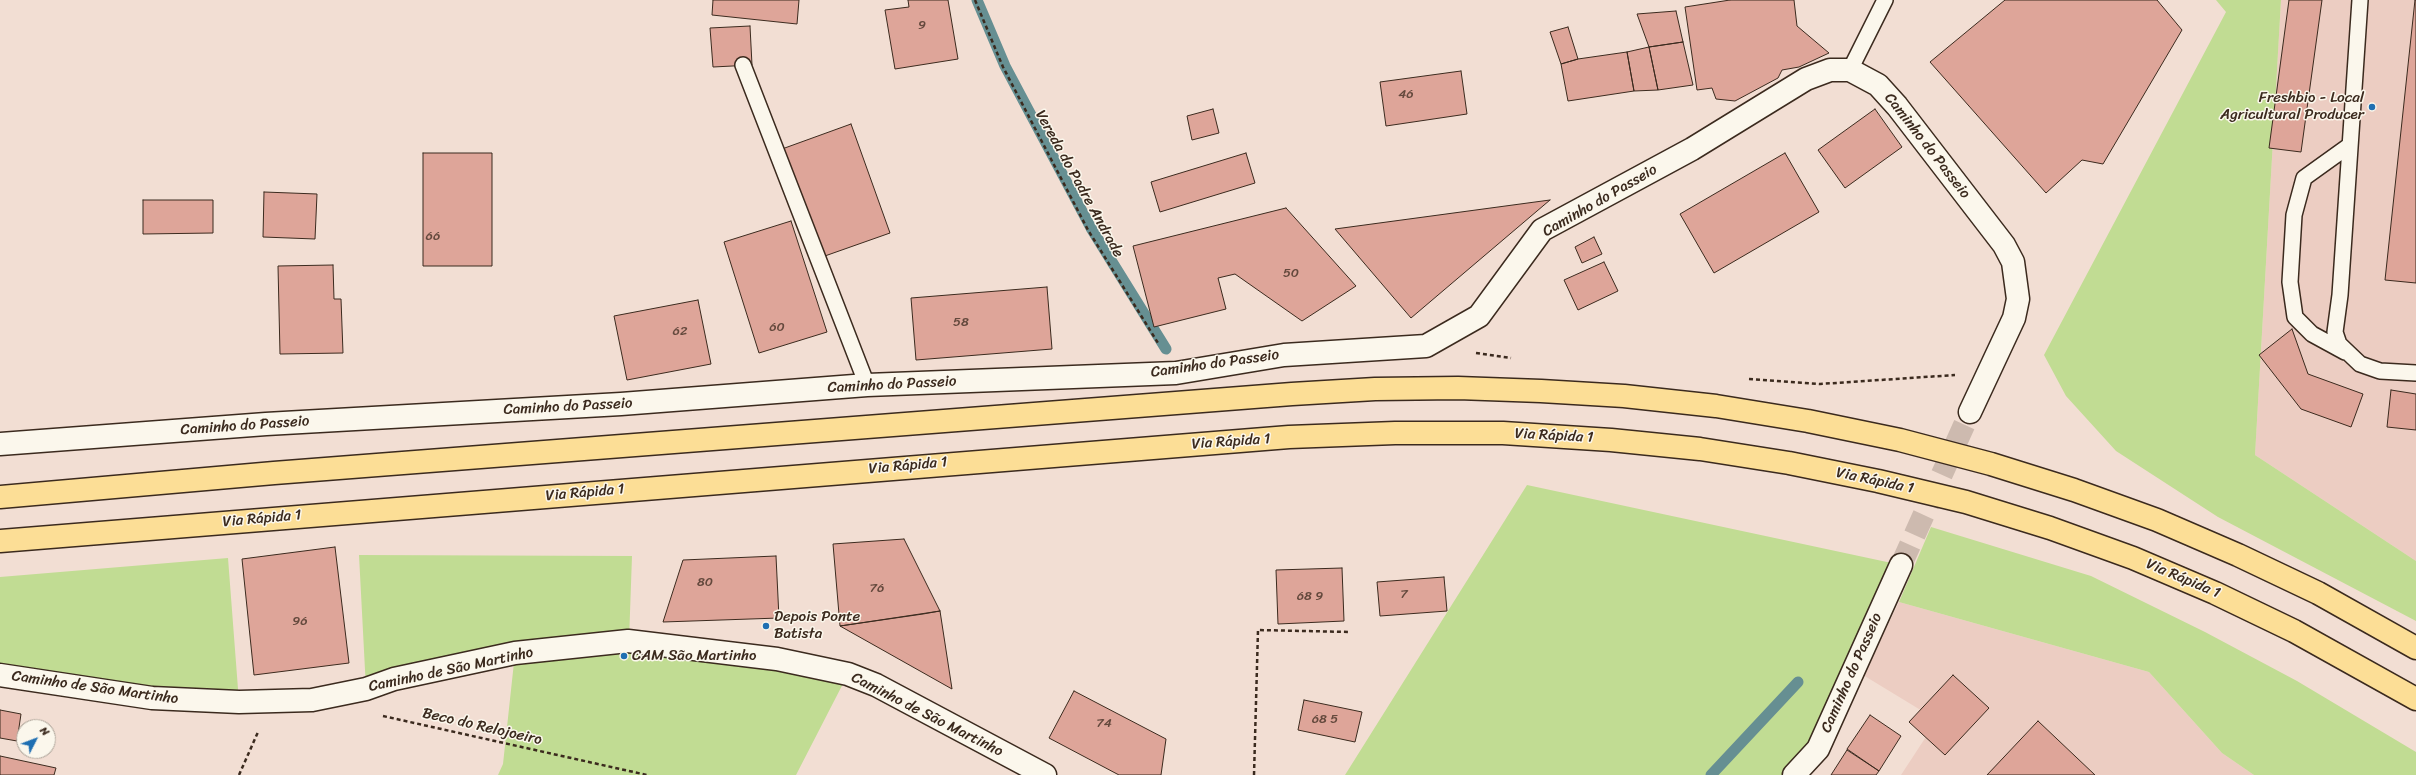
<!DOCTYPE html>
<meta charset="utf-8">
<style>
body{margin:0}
#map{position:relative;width:2416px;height:775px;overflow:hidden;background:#f2ded3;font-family:Sriracha,sans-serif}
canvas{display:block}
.north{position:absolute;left:16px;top:719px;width:40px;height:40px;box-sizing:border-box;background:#fbf7ec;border:1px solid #aea59a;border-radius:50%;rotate:48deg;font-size:11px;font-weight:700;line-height:16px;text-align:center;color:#3b2a1e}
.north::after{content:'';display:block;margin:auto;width:14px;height:18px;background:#1f6fb2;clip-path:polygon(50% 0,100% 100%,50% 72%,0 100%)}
</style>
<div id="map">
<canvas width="2416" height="775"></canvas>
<div class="north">N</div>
</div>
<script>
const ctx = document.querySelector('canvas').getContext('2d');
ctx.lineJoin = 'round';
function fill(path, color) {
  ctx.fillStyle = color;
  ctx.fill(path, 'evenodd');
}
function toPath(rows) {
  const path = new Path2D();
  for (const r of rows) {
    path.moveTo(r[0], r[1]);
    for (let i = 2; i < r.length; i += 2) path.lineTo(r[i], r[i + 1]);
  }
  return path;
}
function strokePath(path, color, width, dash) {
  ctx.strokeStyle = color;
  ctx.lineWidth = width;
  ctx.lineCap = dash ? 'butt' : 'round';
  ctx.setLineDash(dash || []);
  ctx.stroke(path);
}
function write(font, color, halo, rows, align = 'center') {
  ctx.font = font + ' Sriracha,sans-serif';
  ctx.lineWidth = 3;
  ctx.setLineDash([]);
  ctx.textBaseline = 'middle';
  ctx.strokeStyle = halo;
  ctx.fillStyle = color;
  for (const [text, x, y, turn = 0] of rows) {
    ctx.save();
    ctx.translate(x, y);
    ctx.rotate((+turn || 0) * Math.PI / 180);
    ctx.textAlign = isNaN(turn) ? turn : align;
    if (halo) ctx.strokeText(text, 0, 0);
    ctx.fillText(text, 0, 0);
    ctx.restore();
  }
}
const built = toPath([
 [2281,0,2416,0,2416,561,2255,455],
 [1899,602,2149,672,2222,753,2254,775,1901,775,1937,720,1863,675]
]);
const green = toPath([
 [2216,0,2281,0,2255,455,2416,561,2416,621,2218,517,2116,451,2066,396,2044,355,2226,12],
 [1527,485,1901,565,1794,775,1345,775],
 [1931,527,2091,576,2205,632,2297,681,2416,752,2416,775,2254,775,2222,753,2149,672,1899,602],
 [359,555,632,556,629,641,848,674,796,775,498,775,503,764,515,653,366,689],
 [228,558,239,702,0,675,0,577]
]);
const stream = toPath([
 [977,0,1005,66,1091,228,1166,349],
 [1711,775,1798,682]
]);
const building = toPath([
 [713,0,799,0,797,24,712,15,713,0],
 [908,0,948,0,958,59,895,69,885,10,909,7,908,0],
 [1730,0,1794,0,1797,26,1829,53,1799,67,1782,70,1778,78,1735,101,1716,99,1712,88,1697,90,1685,7,1730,0],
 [2005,0,2157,0,2182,30,2103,164,2082,160,2046,193,1930,62,2005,0],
 [2289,0,2322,0,2301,152,2269,148,2289,0],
 [2415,0,2416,0,2416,283,2385,280,2415,0],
 [1676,11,1683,42,1649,47,1637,14,1676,11],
 [750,26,752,65,713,67,710,28,750,26],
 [1568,27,1578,59,1561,64,1550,32,1568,27],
 [1683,42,1693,85,1658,90,1649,47,1683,42],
 [1649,47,1658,90,1634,91,1627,52,1649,47],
 [1627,52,1634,91,1568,101,1561,64,1578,59,1627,52],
 [1461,71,1467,114,1386,126,1380,82,1461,71],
 [1213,109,1219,133,1192,140,1187,116,1213,109],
 [1875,109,1902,147,1845,188,1818,150,1875,109],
 [851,124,890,233,822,257,782,149,851,124],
 [423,153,492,153,492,266,423,266,423,153],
 [1246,153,1255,183,1160,212,1151,182,1246,153],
 [1785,153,1819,212,1714,273,1680,214,1785,153],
 [264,192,317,194,315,239,263,237,264,192],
 [143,200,213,200,213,233,143,234,143,200],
 [1550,200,1411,318,1335,229,1550,200],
 [1286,208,1356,286,1302,321,1235,274,1218,278,1226,309,1154,327,1133,246,1286,208],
 [791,221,827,332,759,353,724,242,791,221],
 [1594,237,1602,254,1582,263,1575,247,1594,237],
 [1604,262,1618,291,1578,310,1564,280,1604,262],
 [333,265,334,299,341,299,343,353,280,354,278,266,333,265],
 [1047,287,1052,349,916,360,911,298,1047,287],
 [698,300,711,364,627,380,614,316,698,300],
 [2292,329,2308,374,2363,394,2351,427,2301,409,2259,355,2292,329],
 [2391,390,2416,394,2416,430,2387,427,2391,390],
 [904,539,940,611,840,626,833,544,904,539],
 [335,547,349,663,254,675,242,559,335,547],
 [776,556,779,618,663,622,683,560,776,556],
 [1342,568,1344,621,1278,624,1276,570,1342,568],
 [1444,577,1447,611,1380,616,1377,582,1444,577],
 [940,611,952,689,840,626,923,614,940,611],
 [1953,675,1989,708,1945,755,1909,722,1953,675],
 [1074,691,1166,739,1161,775,1119,775,1049,738,1074,691],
 [1304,700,1362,712,1355,742,1298,730,1304,700],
 [0,710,21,714,17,741,0,738,0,710],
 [1870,715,1901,736,1879,771,1847,749,1870,715],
 [2038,721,2095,775,1987,775,2038,721],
 [1847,750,1879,771,1876,775,1831,775,1847,750],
 [0,756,56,768,54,775,0,775,0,756]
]);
const minorTunnel = toPath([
 [1901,565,1970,412]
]);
const path = toPath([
 [975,0,1003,67,1088,230,1158,343],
 [1476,353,1511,358],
 [1749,379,1820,384,1955,375],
 [383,716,647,775],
 [239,775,258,732],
 [1254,775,1258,630,1350,632]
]);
const service = toPath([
 [2360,0,2340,295,2335,332,2339,344,2360,364,2380,371,2416,373],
 [743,65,867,385],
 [1850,70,1885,0],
 [2345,352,2312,334,2295,317,2290,282,2294,215,2304,178,2350,145]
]);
const minor = toPath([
 [0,444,266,424,621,404,867,385,1176,373,1284,355,1426,346,1479,316,1542,230,1692,149,1806,79,1830,70,1850,70,1878,85,1897,106,2004,245,2013,262,2018,299,2014,318,1970,412],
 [1794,775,1818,749,1901,565]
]);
const tertiary = toPath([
 [0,675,152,698,239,702,312,700,366,689,394,679,515,653,628,641,777,659,848,674,876,685,1045,775]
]);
const trunk = toPath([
 [0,497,274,473,1292,394,1375,389,1458,388,1541,391,1624,396,1716,406,1808,421,1900,440,1991,464,2074,490,2157,520,2238,555,2318,593,2416,648],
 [0,541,1289,437,1395,433,1503,433,1611,440,1700,449,1789,463,1878,481,1966,502,2050,528,2133,558,2215,593,2294,631,2416,699]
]);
const markers = [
 [2372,107,4,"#1f6fb2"],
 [766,626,4,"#1f6fb2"],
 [624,656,4,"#1f6fb2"]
];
const numberNames = [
 ["9",922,26],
 ["46",1406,95],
 ["66",433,237],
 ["50",1291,274],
 ["58",961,323],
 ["60",777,328],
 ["62",680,332],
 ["80",705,583],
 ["76",877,589],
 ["7",1404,595],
 ["68 9",1310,597],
 ["96",300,622],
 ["68 5",1325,720],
 ["74",1104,724]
];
const poiNames = [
 ["Freshbio - Local",2364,98,"right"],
 ["Agricultural Producer",2364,115,"right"],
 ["Depois Ponte",774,617],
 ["Batista",774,634],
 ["CAM São Martinho",632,656]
];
const streetNames = [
 ["Caminho do Passeio",1927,146,52],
 ["Vereda do Padre Andrade",1079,184,61],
 ["Caminho do Passeio",1600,201,-30],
 ["Caminho do Passeio",1215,364,-8],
 ["Caminho do Passeio",892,385,-3],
 ["Caminho do Passeio",568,407,-3],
 ["Caminho do Passeio",245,426,-4],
 ["Via Rápida 1",1554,436,3],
 ["Via Rápida 1",1231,442,-4],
 ["Via Rápida 1",908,466,-5],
 ["Via Rápida 1",1875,481,12],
 ["Via Rápida 1",585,493,-5],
 ["Via Rápida 1",262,519,-5],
 ["Via Rápida 1",2183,579,23],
 ["Caminho de São Martinho",451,670,-12],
 ["Caminho do Passeio",1852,673,-66],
 ["Caminho de São Martinho",95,688,8],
 ["Caminho de São Martinho",927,715,27],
 ["Beco do Relojoeiro",482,727,13]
];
fill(built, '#eccdc2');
fill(green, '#c1dc93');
strokePath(stream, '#668f92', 11);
fill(building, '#dea599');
strokePath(building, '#3b2a1e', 1);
strokePath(minorTunnel, '#cdbaaf', 22, [22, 11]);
strokePath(service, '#3b2a1e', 18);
strokePath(minor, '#3b2a1e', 25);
strokePath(tertiary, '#3b2a1e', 25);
strokePath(trunk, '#3b2a1e', 25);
strokePath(path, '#3b2a1e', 2.5, [4, 3]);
strokePath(service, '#fbf7ec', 15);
strokePath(minor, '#fbf7ec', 22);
strokePath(tertiary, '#fbf7ec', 22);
strokePath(trunk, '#fcde96', 22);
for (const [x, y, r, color] of markers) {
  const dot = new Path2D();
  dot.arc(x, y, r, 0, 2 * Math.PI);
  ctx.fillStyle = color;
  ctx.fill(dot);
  strokePath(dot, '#fbf7ec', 1.5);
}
write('13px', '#64493d', null, numberNames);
write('15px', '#3b2a1e', '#fbf7ec', poiNames, 'left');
write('15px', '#3b2a1e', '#fbf7ec', streetNames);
</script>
